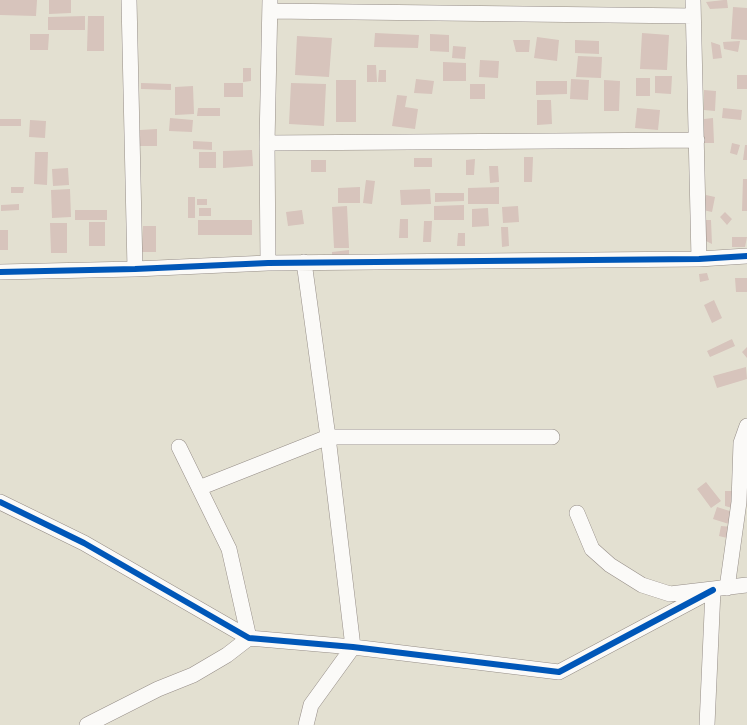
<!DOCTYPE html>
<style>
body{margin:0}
canvas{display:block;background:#e3e0d1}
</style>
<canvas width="747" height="725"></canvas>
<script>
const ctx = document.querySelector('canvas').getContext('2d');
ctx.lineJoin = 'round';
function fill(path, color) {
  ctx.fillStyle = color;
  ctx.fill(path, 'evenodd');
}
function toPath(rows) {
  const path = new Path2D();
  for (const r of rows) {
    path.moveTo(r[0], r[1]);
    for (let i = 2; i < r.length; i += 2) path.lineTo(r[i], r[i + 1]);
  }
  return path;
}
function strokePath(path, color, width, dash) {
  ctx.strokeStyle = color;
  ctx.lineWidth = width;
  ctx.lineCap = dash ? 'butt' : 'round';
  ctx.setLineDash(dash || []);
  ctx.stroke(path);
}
const building = toPath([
 [0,0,37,0,36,16,0,15],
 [49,0,71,0,71,13,49,14],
 [724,0,727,0,728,8,710,9,706,2],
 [733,7,747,8,747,40,731,39],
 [85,16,85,30,48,30,48,17],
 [88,16,104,16,104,51,87,51],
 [375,33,419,35,418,48,374,47],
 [642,33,669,35,667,70,640,69],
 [30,34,49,34,48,50,30,50],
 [430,34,449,35,449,52,430,51],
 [297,36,332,38,329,77,295,75],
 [537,37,559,40,557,61,534,58],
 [513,40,530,40,529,52,516,52],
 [575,40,599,41,599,54,575,53],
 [740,41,738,52,724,49,723,42],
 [711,42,720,45,722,58,713,59],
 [453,46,466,47,465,59,452,58],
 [578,56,602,57,601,78,576,77],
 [480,60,499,61,498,78,479,77],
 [443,62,466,63,466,81,443,81],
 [367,65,376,65,377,82,367,82],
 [243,68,251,68,251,81,243,82],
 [379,70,386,70,386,82,378,82],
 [737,75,747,75,747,89,737,89],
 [655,76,672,76,671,94,655,93],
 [636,78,650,78,650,96,636,96],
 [416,79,434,81,432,94,414,93],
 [571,79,589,80,588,100,570,99],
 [336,80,356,80,356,122,336,122],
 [604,80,620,81,619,111,604,111],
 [536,81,567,81,567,94,536,95],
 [141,83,171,84,171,90,141,89],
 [224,83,243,83,243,97,224,97],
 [291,83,326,84,324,126,289,124],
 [470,84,485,84,485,99,470,99],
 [193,86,194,114,175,115,175,87],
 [704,90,716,91,715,111,704,110],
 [397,95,407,96,405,107,418,109,415,129,392,126],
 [537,100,551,100,552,124,537,125],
 [198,108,220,108,220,116,197,116],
 [637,108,660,110,658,130,635,128],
 [723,108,742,110,741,120,722,118],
 [170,118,193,120,192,132,169,131],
 [713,118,714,143,704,143,704,119],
 [0,119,21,119,21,126,0,126],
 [30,120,46,121,45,138,29,137],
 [157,129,157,146,140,146,140,130],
 [193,141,212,142,212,150,193,149],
 [732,143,740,145,737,155,730,153],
 [745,145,747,145,747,160,743,160],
 [252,150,253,166,223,168,223,151],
 [35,152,48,152,47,185,34,184],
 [199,152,216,152,216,168,199,168],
 [524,157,533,157,532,182,524,182],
 [414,158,432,158,432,167,414,167],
 [475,159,474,175,466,175,466,160],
 [311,160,326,160,326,172,311,172],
 [489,166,498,166,499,182,490,183],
 [68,168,69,185,53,186,52,169],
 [743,179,747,179,747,211,742,211],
 [366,180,375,181,372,204,363,203],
 [11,187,24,187,23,193,11,193],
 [360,187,360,203,338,203,338,188],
 [499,187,499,204,468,204,468,188],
 [70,189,71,217,52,218,51,190],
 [430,189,431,204,401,205,400,190],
 [435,193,464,193,464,201,435,202],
 [706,195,715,197,712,212,703,210],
 [188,197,195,197,195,218,188,218],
 [197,199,207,199,207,205,197,205],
 [19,204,19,210,1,211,1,205],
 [464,205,464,220,434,220,434,206],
 [347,206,349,248,334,248,332,207],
 [518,206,519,222,503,223,502,207],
 [199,208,211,208,211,216,199,216],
 [488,208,489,226,472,227,472,209],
 [75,210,107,210,107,220,75,220],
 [302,210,304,224,288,226,286,212],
 [725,212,732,219,727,225,720,217],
 [400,219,408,219,408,238,399,238],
 [198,220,252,220,252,235,198,235],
 [705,220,711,220,712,244,706,241],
 [424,221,432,221,431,242,423,242],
 [89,222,105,222,105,246,89,246],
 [50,223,67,223,67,253,51,253],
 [143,226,156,226,156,252,142,252],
 [501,227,508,227,509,246,502,247],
 [0,230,8,230,8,250,0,250],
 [458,233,465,233,465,246,457,246],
 [732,237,747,237,745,247,732,247],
 [349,250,349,255,332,256,332,252],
 [707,273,709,280,700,282,699,274],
 [735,278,747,278,747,292,736,292],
 [714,300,722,318,712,323,704,305],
 [732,339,735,346,710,357,707,351],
 [747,347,747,358,742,352],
 [746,367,747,379,717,388,713,376],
 [706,482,721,501,711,508,697,489],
 [725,491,736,491,736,509,725,506],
 [717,507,736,513,732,525,713,519],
 [721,526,732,527,727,538,719,536]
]);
const minor = toPath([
 [129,0,135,269],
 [693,0,699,259],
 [270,11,693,16],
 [267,143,697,140],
 [304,262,328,437,353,647,311,705,306,725],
 [268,263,267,143,270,0],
 [0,272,135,269,268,263,699,259,747,256],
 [199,488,328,437,552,437],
 [0,502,84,543,249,638,353,647,559,672,713,590],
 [577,513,592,549,610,565,642,585,670,594,747,585],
 [727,588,739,502,741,443,747,426],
 [87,725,158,689,193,675,227,655,249,638,229,549,179,447],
 [707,725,713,590]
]);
const cycleway = toPath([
 [0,272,135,269,268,263,699,259,747,256],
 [0,502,84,543,249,638,353,647,559,672,713,590]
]);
fill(building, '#d7c4bc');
strokePath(minor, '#958d87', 16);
strokePath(minor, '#fbfaf8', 15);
strokePath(cycleway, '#0057b8', 6);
</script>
